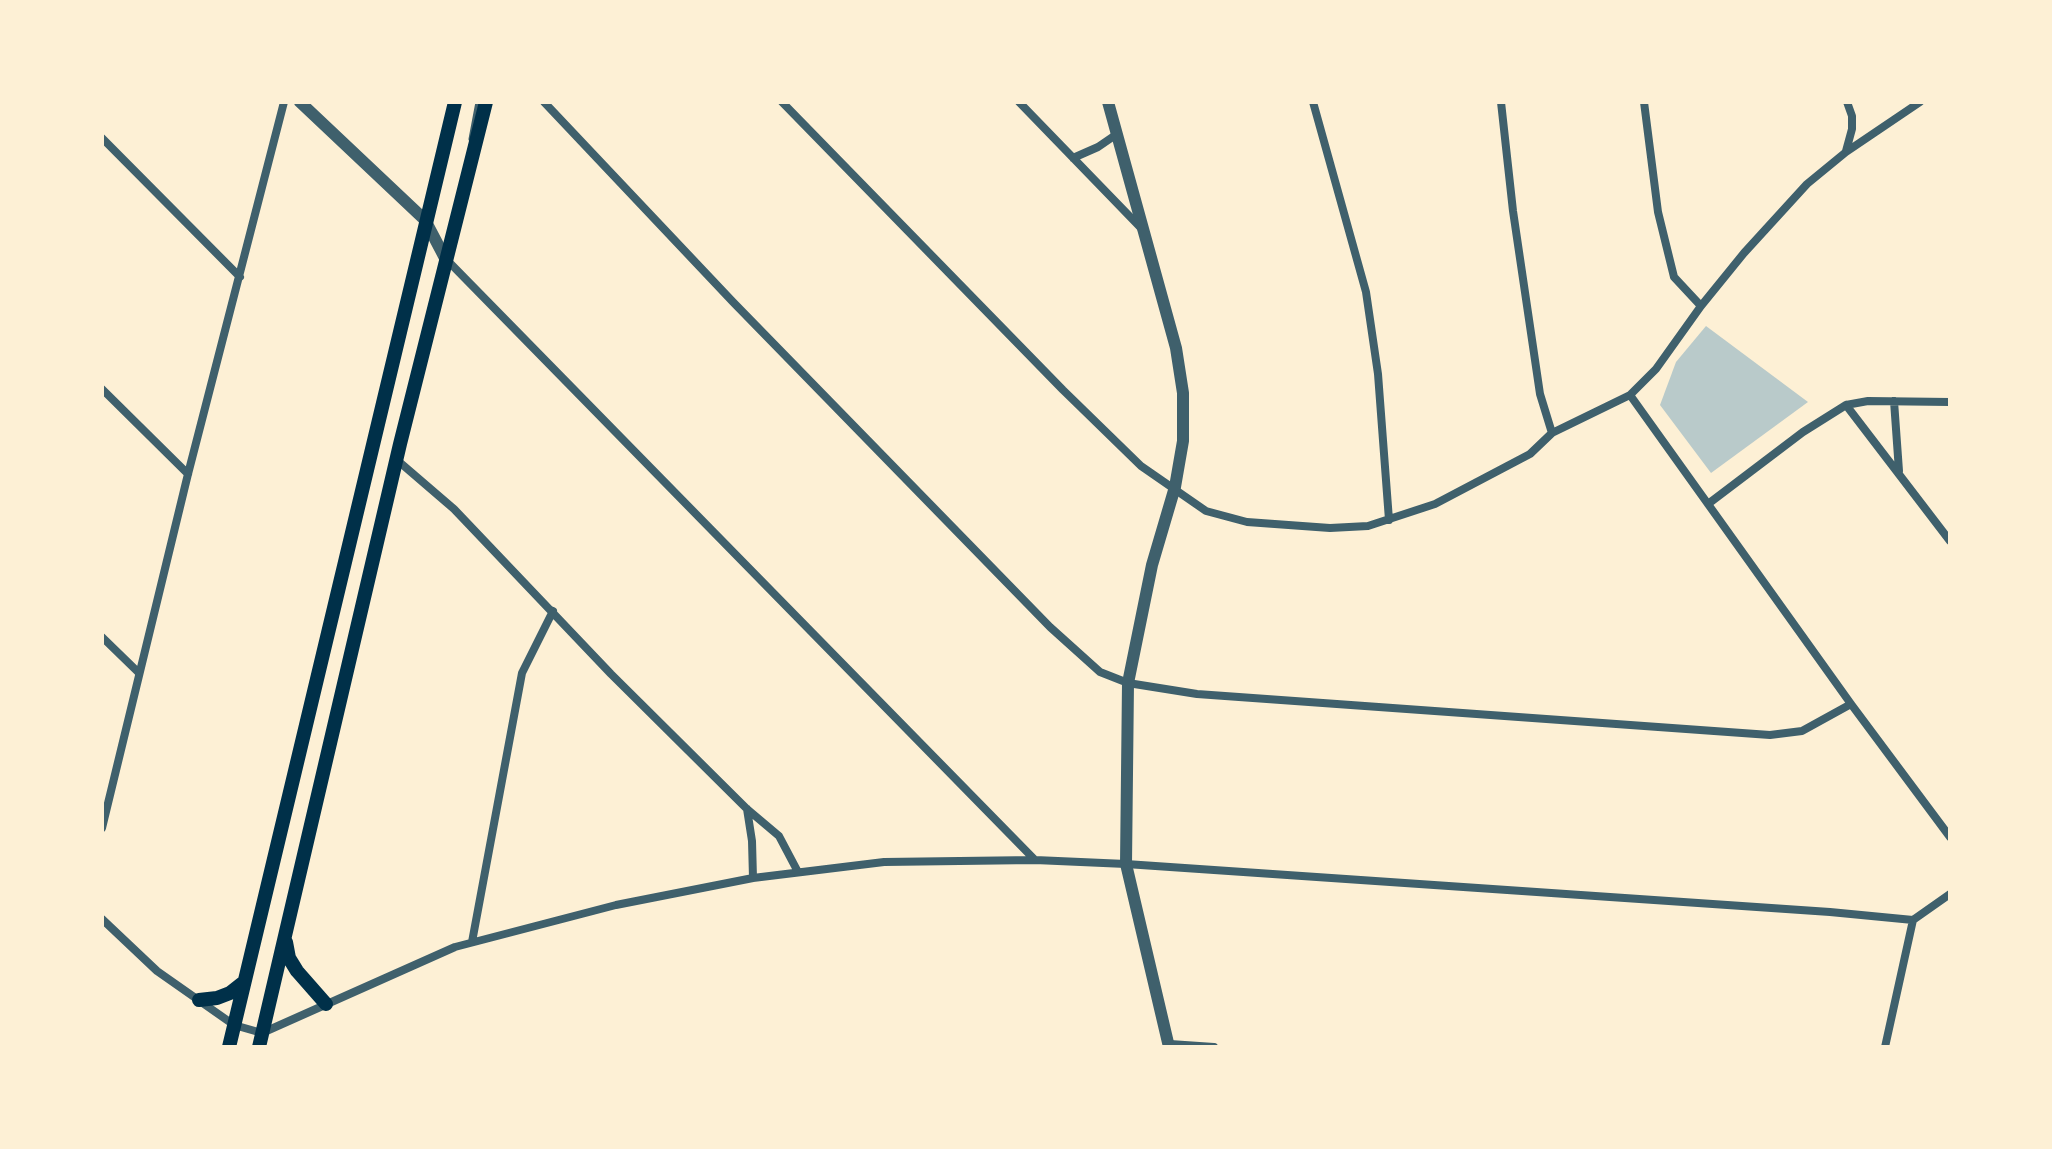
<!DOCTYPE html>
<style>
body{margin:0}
#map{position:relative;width:2052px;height:1149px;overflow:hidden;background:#fdf0d5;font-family:"Asap Condensed",sans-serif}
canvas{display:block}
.frame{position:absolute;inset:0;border:104px solid #fdf0d5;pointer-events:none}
</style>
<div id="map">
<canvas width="2052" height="1149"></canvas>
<div class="frame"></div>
</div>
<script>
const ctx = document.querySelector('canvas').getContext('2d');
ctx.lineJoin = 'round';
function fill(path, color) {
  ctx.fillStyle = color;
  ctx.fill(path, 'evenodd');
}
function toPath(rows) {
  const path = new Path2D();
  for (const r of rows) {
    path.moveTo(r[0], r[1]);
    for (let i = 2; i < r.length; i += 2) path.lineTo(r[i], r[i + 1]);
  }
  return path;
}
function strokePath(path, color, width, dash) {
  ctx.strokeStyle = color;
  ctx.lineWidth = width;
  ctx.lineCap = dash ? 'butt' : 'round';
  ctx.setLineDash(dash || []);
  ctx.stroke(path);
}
const green = toPath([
 [1706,326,1808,402,1711,473,1660,405,1676,362]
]);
const service = toPath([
 [471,139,478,102]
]);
const minor = toPath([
 [544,102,733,302,1050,627,1100,672,1128,683,1197,694,1770,735,1802,731,1851,704],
 [782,102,1063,390,1141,466,1206,511,1247,522,1330,528,1368,526,1435,504,1530,454,1552,433,1630,395,1656,369,1701,306,1744,253,1807,184,1846,152,1920,102],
 [1019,102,1141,228],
 [1313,102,1366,292,1378,374,1389,520],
 [1501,102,1513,211,1540,394,1552,433],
 [1644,102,1658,212,1674,277,1701,306],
 [102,138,240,277],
 [1846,151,1852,129,1852,116,1847,102],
 [1073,158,1098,147,1117,134],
 [447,260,1035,860],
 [102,389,188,474],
 [1630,395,1851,704,1950,837],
 [1894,401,1899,471],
 [1846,405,1950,541],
 [397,460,454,509,611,674,747,809,779,836,798,872],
 [1708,504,1803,432,1846,405,1868,401,1950,402],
 [102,637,139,673],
 [747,809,752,841,753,878],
 [102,828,188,474,284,102],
 [102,919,157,971,234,1025,262,1033],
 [472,942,522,673,553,611],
 [262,1033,455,947,616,905,753,878,884,862,1035,860,1126,864,1830,912,1913,920,1950,894],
 [1170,1044,1214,1047],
 [1885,1047,1913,920]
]);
const tertiary = toPath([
 [300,102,425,220,446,260],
 [1108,102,1176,348,1183,393,1183,441,1175,487,1152,565,1128,683,1126,864,1169,1047]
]);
const secondary = toPath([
 [286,942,289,958,297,971,326,1004],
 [199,1000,217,998,230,993,244,982],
 [229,1047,455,102],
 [259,1047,400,444,486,102]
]);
fill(green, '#b9caca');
strokePath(service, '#3f606c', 5);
strokePath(minor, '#3f606c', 8);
strokePath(tertiary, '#3f606c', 12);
strokePath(secondary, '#003049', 14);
</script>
